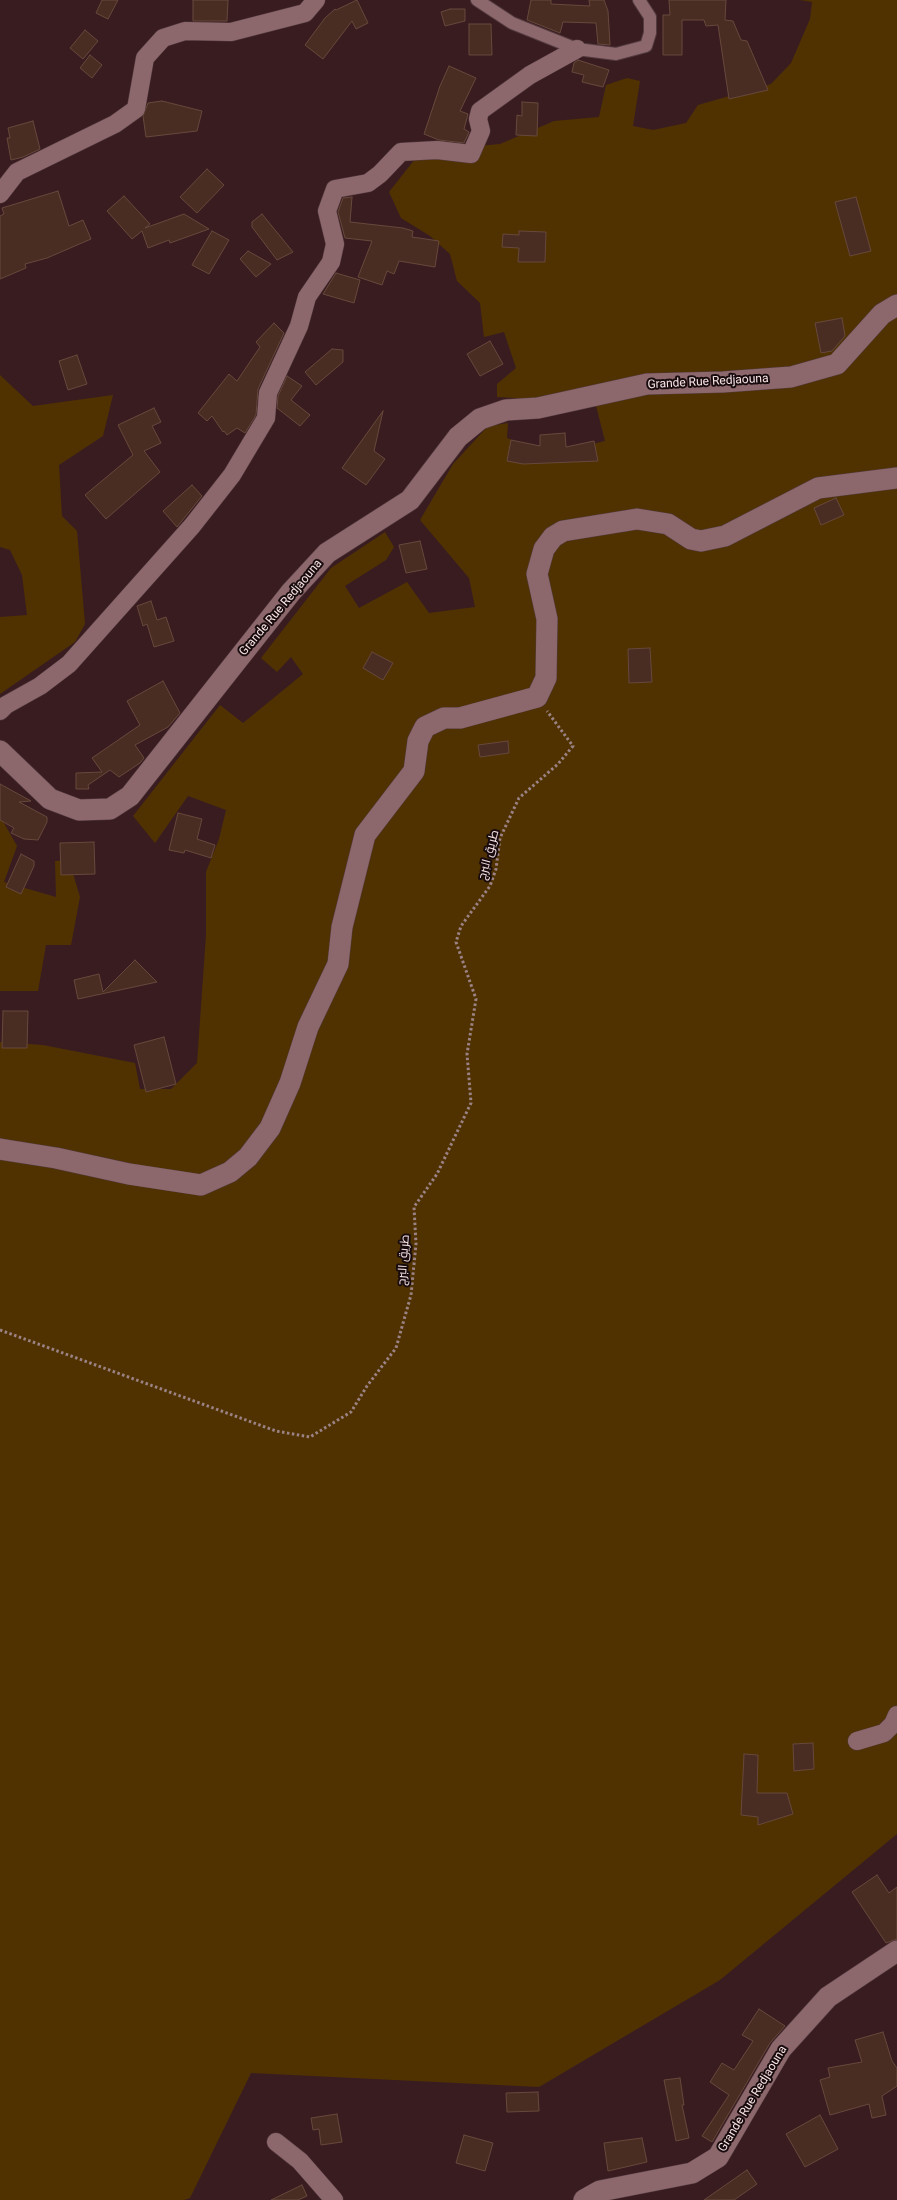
<!DOCTYPE html>
<meta charset="utf-8">
<style>
body{margin:0}
canvas{display:block;background:#391c20}
</style>
<canvas width="897" height="2200"></canvas>
<script>
const ctx = document.querySelector('canvas').getContext('2d');
ctx.lineJoin = 'round';
function fill(path, color) {
  ctx.fillStyle = color;
  ctx.fill(path, 'evenodd');
}
function toPath(rows) {
  const path = new Path2D();
  for (const r of rows) {
    path.moveTo(r[0], r[1]);
    for (let i = 2; i < r.length; i += 2) path.lineTo(r[i], r[i + 1]);
  }
  return path;
}
function strokePath(path, color, width, dash) {
  ctx.strokeStyle = color;
  ctx.lineWidth = width;
  ctx.lineCap = dash ? 'butt' : 'round';
  ctx.setLineDash(dash || []);
  ctx.stroke(path);
}
function write(font, color, halo, rows, align = 'center') {
  ctx.font = font + ' Roboto,Cairo,sans-serif';
  ctx.lineWidth = 4;
  ctx.setLineDash([]);
  ctx.textBaseline = 'middle';
  ctx.strokeStyle = halo;
  ctx.fillStyle = color;
  for (const [text, x, y, turn = 0] of rows) {
    ctx.save();
    ctx.translate(x, y);
    ctx.rotate((+turn || 0) * Math.PI / 180);
    ctx.textAlign = isNaN(turn) ? turn : align;
    if (halo) ctx.strokeText(text, 0, 0);
    ctx.fillText(text, 0, 0);
    ctx.restore();
  }
}
const green = toPath([
 [800,0,897,0,897,1834,720,1980,539,2087,251,2073,190,2198,184,2200,0,2200,0,1042,43,1045,135,1063,140,1089,171,1089,197,1063,206,935,206,872,219,839,226,810,188,796,155,843,133,816,220,705,243,723,303,674,291,657,277,672,261,658,331,568,385,532,394,547,386,560,345,586,359,608,407,582,429,613,475,607,469,578,420,520,453,464,488,426,508,423,507,438,549,455,605,441,592,390,533,399,497,397,497,384,516,368,504,332,484,337,480,303,457,281,450,254,430,236,401,218,389,192,419,154,445,149,500,144,554,121,599,117,606,85,627,78,640,81,633,126,653,130,686,123,698,105,771,84,791,63,810,19,812,2],
 [0,375,33,406,113,395,103,436,59,465,62,516,77,531,85,624,75,642,0,694,0,617,27,615,22,575,10,550,0,547],
 [0,816,17,846,4,882,56,897,55,861,69,860,80,897,71,945,46,945,38,991,0,991]
]);
const building = toPath([
 [102,0,118,0,108,19,96,13,102,0],
 [193,0,228,0,227,21,193,21,193,0],
 [357,0,368,23,356,29,352,21,323,59,305,45,325,18,335,9,336,10,357,0],
 [531,0,551,0,551,4,590,6,589,0,604,0,608,11,610,45,598,44,596,23,563,22,560,33,527,20,531,0],
 [669,0,726,0,725,20,733,21,741,40,747,41,768,90,729,99,718,25,706,26,704,20,682,20,682,55,663,55,663,15,670,15,669,0],
 [450,9,465,9,465,21,445,26,441,12,450,9],
 [469,24,491,24,492,55,469,55,469,24],
 [85,30,98,41,83,59,70,48,85,30],
 [90,55,102,65,92,78,80,68,90,55],
 [578,60,609,70,603,87,582,82,584,75,572,72,574,63,578,60],
 [449,66,476,78,460,111,468,114,464,129,469,132,464,143,439,140,424,134,440,86,449,66],
 [162,101,202,111,197,131,146,137,143,116,148,103,162,101],
 [522,102,538,103,537,136,516,135,517,115,522,116,522,102],
 [33,121,40,149,23,157,11,160,7,138,10,138,8,128,33,121],
 [207,169,224,185,197,213,180,197,207,169],
 [58,191,69,226,83,220,91,239,47,258,25,264,26,268,0,279,0,216,4,214,2,208,58,191],
 [124,196,150,224,145,228,184,214,209,229,170,243,169,240,148,248,142,231,132,239,107,211,124,196],
 [352,197,350,222,403,228,413,231,412,237,439,241,435,267,399,261,394,274,387,271,382,285,358,277,372,241,345,238,338,212,343,198,352,197],
 [856,197,871,251,850,256,835,202,856,197],
 [262,214,293,252,277,260,252,227,252,222,262,214],
 [212,231,229,240,209,274,192,265,212,231],
 [519,231,546,232,545,262,518,262,519,248,502,247,503,234,519,235,519,231],
 [248,251,271,264,256,277,240,259,248,251],
 [336,273,360,280,354,303,323,294,336,273],
 [842,318,845,336,832,351,821,353,815,323,842,318],
 [274,323,284,333,258,389,256,415,245,433,237,428,227,435,224,431,223,432,212,416,207,421,198,413,229,374,237,381,260,347,256,342,274,323],
 [490,341,503,364,480,376,467,354,490,341],
 [332,349,343,350,343,362,316,385,305,372,332,349],
 [77,355,87,384,68,390,59,361,77,355],
 [287,376,302,386,291,400,310,415,300,426,277,408,278,396,287,376],
 [154,408,161,422,152,426,161,443,144,451,160,472,106,519,85,495,133,455,118,425,154,408],
 [383,411,374,451,385,459,366,485,342,468,383,411],
 [565,433,566,447,594,441,598,461,523,464,507,461,511,440,540,446,540,435,565,433],
 [192,485,202,496,177,527,163,511,192,485],
 [836,498,844,515,821,525,814,508,836,498],
 [420,541,427,569,406,573,399,545,420,541],
 [151,601,157,620,166,617,174,641,154,647,147,624,143,626,137,606,151,601],
 [650,648,652,682,629,683,628,649,650,648],
 [372,652,393,663,383,680,363,668,372,652],
 [163,681,180,713,168,727,135,745,144,758,140,763,119,777,110,770,88,785,89,789,76,789,76,773,102,772,92,758,140,725,127,701,163,681],
 [508,741,509,753,480,757,478,745,508,741],
 [0,784,31,801,19,802,47,817,47,822,38,840,24,839,11,833,14,828,0,820,0,784],
 [178,813,202,819,197,839,215,845,211,858,185,850,184,853,169,850,178,813],
 [94,842,95,874,61,875,60,843,94,842],
 [21,854,34,861,34,866,21,894,6,887,21,854],
 [135,960,157,982,78,999,74,980,99,974,103,992,135,960],
 [3,1011,28,1011,27,1048,2,1048,3,1011],
 [164,1037,176,1084,146,1092,134,1045,164,1037],
 [813,1743,814,1769,794,1771,793,1744,813,1743],
 [744,1754,758,1755,757,1793,787,1793,793,1814,758,1825,758,1817,741,1815,744,1754],
 [877,1875,889,1893,897,1887,897,1939,886,1943,852,1892,877,1875],
 [759,2009,785,2026,770,2043,712,2142,702,2136,729,2095,710,2082,722,2063,734,2070,753,2041,742,2035,759,2009],
 [883,2032,892,2061,897,2068,897,2086,882,2096,886,2115,872,2118,869,2104,830,2115,820,2080,830,2077,828,2068,862,2062,855,2040,883,2032],
 [680,2078,684,2105,682,2105,689,2138,676,2141,664,2080,680,2078],
 [538,2092,539,2111,507,2112,506,2093,538,2092],
 [337,2114,342,2142,321,2145,319,2129,313,2130,311,2118,337,2114],
 [820,2115,838,2149,805,2167,786,2134,820,2115],
 [464,2135,493,2143,485,2171,456,2163,464,2135],
 [642,2138,647,2162,608,2171,604,2143,642,2138],
 [747,2170,757,2184,734,2200,704,2200,747,2170],
 [302,2185,307,2196,298,2200,271,2200,302,2185]
]);
const path = toPath([
 [0,1330,276,1431,310,1437,351,1412,367,1386,396,1348,411,1295,416,1244,414,1207,437,1174,471,1103,467,1054,476,999,456,942,461,926,490,886,496,869,500,838,519,798,558,764,573,746,547,711]
]);
const pedestrian = toPath([
 [477,0,512,23,577,49,616,54,646,46,650,33,650,17,639,0]
]);
const minor = toPath([
 [0,194,17,172,115,124,136,109,145,58,163,38,185,31,231,32,305,13,316,0],
 [0,711,6,705,40,686,69,664,192,526,232,475,266,418,268,393,299,326,307,297,331,262,335,244,327,211,335,189,368,183,380,174,401,152,437,150,471,154,481,131,478,119,480,111,530,75,577,49],
 [857,1741,884,1733,893,1724,897,1715],
 [276,2142,300,2161,334,2200]
]);
const tertiary = toPath([
 [0,751,50,799,79,810,110,809,130,796,291,592,327,553,410,500,458,437,480,419,506,410,538,408,647,384,723,382,791,377,837,364,882,314,897,305],
 [0,1149,56,1158,129,1174,201,1185,230,1172,248,1157,270,1128,290,1083,308,1027,338,964,342,927,365,835,414,771,418,741,425,727,444,718,460,718,537,697,546,678,547,619,537,574,544,549,553,537,563,531,637,519,668,524,691,539,701,541,725,536,818,488,897,478],
 [584,2200,600,2191,692,2173,718,2157,781,2049,828,1997,897,1951]
]);
const streetNames = [
 ["Grande Rue Redjaouna",708,382,-3],
 ["Grande Rue Redjaouna",281,608,-50],
 ["طريق البرج",489,855,-75],
 ["طريق البرج",404,1260,-86],
 ["Grande Rue Redjaouna",753,2099,-59]
];
fill(green, '#503200');
fill(building, '#4a2d22');
strokePath(building, '#67483c', 1);
strokePath(pedestrian, '#533b3f', 14);
strokePath(minor, '#533b3f', 19);
strokePath(tertiary, '#533b3f', 22);
strokePath(path, '#9b8285', 3, [2.5, 2.5]);
strokePath(pedestrian, '#8c686c', 12);
strokePath(minor, '#8c686c', 18);
strokePath(tertiary, '#8c686c', 21);
write('12px', '#f9e4e6', '#180b0d', streetNames);
</script>
